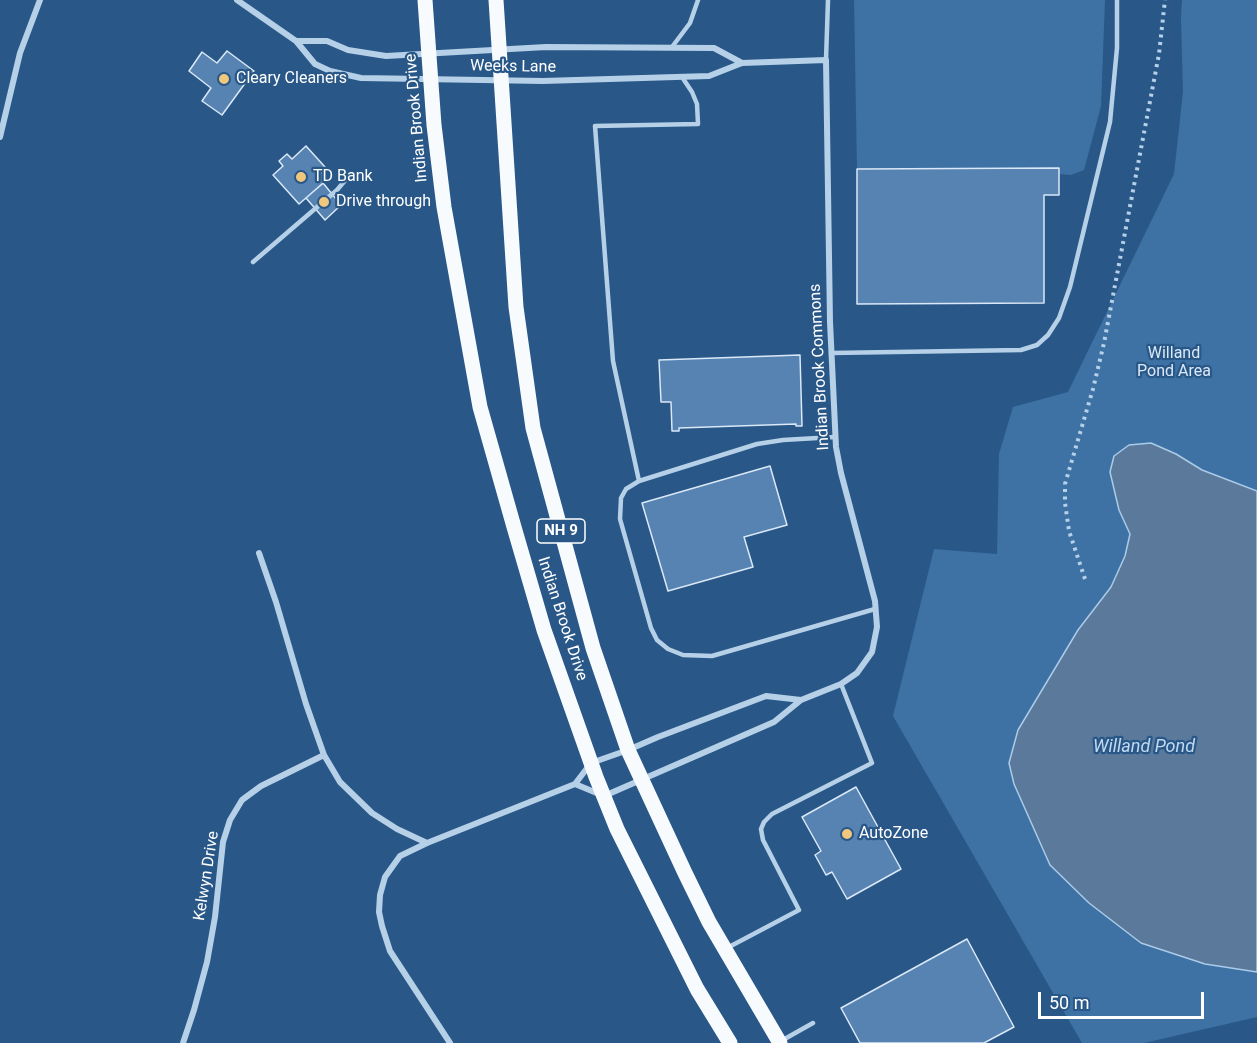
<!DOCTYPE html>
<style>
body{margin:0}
#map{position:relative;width:1257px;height:1043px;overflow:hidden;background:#295888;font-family:Roboto,sans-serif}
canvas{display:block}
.scale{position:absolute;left:1038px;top:992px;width:166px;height:27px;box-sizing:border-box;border:3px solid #fff;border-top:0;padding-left:8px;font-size:18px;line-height:21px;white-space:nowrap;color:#fff;-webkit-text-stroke:4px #295888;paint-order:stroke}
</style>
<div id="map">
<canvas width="1257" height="1043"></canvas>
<div class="scale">50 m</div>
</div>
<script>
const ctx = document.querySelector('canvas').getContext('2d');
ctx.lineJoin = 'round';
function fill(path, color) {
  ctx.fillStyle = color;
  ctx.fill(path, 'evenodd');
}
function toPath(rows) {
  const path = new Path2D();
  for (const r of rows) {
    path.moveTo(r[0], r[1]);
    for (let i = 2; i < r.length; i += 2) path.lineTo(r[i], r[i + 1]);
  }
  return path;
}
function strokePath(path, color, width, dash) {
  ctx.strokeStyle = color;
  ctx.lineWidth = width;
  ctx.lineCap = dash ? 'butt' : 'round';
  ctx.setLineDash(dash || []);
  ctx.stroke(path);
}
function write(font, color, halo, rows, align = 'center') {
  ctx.font = font + ' Roboto,sans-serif';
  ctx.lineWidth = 4.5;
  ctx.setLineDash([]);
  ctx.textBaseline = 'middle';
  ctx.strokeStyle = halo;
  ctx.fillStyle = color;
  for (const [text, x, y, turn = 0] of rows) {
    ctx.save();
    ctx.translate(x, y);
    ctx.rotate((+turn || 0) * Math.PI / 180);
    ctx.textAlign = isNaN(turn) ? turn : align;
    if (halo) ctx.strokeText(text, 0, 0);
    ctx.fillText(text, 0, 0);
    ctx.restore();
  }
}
const green = toPath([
 [854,0,1105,0,1101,106,1084,170,1071,175,1059,174,1058,168,857,169],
 [1182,0,1257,0,1257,491,1202,470,1176,454,1114,456,1110,472,1119,510,1130,534,1125,556,1111,587,1078,630,1018,730,1009,763,1014,784,1050,865,1089,903,1141,943,1205,964,1257,972,1257,1017,1144,1043,1082,1043,893,716,934,549,997,554,999,454,1013,407,1068,392,1174,174,1183,92,1181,19]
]);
const water = toPath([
 [1151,443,1176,454,1202,470,1257,491,1257,972,1205,964,1141,943,1089,903,1050,865,1014,784,1009,763,1018,730,1078,630,1111,587,1125,556,1130,534,1119,510,1110,472,1114,456,1129,445,1151,443]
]);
const building = toPath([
 [227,51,254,71,222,115,202,101,211,88,189,71,202,52,217,63,227,51],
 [306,146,325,167,320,171,328,179,299,204,273,175,283,166,279,161,287,154,292,159,306,146],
 [1059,168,1059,195,1044,195,1044,303,857,304,857,169,1059,168],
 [323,183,341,205,325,220,306,198,323,183],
 [800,355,802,426,796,426,796,424,679,428,679,431,672,431,671,402,661,402,659,360,800,355],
 [770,466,787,525,744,537,753,567,668,591,642,503,770,466],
 [856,787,901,869,847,899,832,872,826,875,815,855,821,851,802,817,856,787],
 [967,939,1014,1027,984,1043,860,1043,841,1008,967,939]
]);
const path = toPath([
 [1085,579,1069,531,1065,503,1065,484,1093,389,1104,343,1159,54,1165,0]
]);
const service = toPath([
 [672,47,690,23,698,0],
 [826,60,828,0],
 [253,262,337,190,348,177],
 [831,353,1021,350,1037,345,1048,335,1059,318,1070,287,1110,122,1117,48,1117,0],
 [835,437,783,440,757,444,639,481,626,489,621,498,620,519,651,628,657,640,668,649,683,655,712,656,875,609],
 [639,481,613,361,595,126,698,124,697,104,692,92,682,77],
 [727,948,799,910,763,840,761,829,764,822,772,814,872,763,841,684],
 [781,1041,813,1023]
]);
const minor = toPath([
 [237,0,296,41,315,64,330,71,361,78,543,81,709,76,742,63,826,60,830,322,836,447,841,473,875,601,877,627,872,652,857,673,841,684,801,700,774,722,604,796,575,784],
 [296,41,327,41,348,50,386,56,546,47,714,48,742,63],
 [0,137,20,53,40,0],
 [259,553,276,602,306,704,324,755,340,782,372,813,397,829,427,843],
 [183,1043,194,1010,207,962,215,917,223,842,230,820,242,800,261,786,324,755],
 [450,1043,390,951,382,926,379,912,380,895,385,877,400,856,427,843,575,784,591,763,628,750,658,737,766,696,801,700]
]);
const primary = toPath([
 [425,0,434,125,444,207,480,407,514,527,544,630,596,777,617,829,697,989,730,1043],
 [496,0,516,307,533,428,593,648,628,750,685,873,709,922,780,1043]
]);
const markers = [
 [224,79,6,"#efc87d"],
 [301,177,6,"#efc87d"],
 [324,202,6,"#efc87d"],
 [847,834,6,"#efc87d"]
];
const shields = [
 [561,531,48]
];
const shieldNames = [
 ["NH 9",561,531]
];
const streetNames = [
 ["Weeks Lane",513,67,1],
 ["Indian Brook Drive",417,118,-95],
 ["Indian Brook Commons",820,367,-93],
 ["Indian Brook Drive",562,619,72],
 ["Kelwyn Drive",207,876,-81]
];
const poiNames = [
 ["Cleary Cleaners",236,79],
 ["TD Bank",313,177],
 ["Drive through",336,202],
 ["AutoZone",859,834]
];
const parkNames = [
 ["Willand",1174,354],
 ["Pond Area",1174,372]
];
const waterNames = [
 ["Willand Pond",1144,747]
];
fill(green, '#3e72a4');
fill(water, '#5b7a9b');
strokePath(water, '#abcbe8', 1.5);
fill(building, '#5683b1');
strokePath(building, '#dae8f7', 1.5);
strokePath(path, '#b6d0e8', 4, [3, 4.5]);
strokePath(service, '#b6d0e8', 4.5);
strokePath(minor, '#b6d0e8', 6);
strokePath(primary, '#f8fbfe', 15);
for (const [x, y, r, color] of markers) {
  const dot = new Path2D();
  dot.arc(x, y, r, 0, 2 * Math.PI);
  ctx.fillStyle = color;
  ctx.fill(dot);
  strokePath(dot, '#295888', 2);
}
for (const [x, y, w] of shields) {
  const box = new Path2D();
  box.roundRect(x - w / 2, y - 12, w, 24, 4.5);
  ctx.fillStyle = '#295888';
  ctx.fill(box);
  strokePath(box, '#fff', 1.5);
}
write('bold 15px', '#fff', null, shieldNames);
write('16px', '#fff', '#295888', streetNames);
write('16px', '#fff', '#295888', poiNames, 'left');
write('16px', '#dae8f7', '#295888', parkNames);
write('italic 18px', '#c2d9f0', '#295888', waterNames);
</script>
